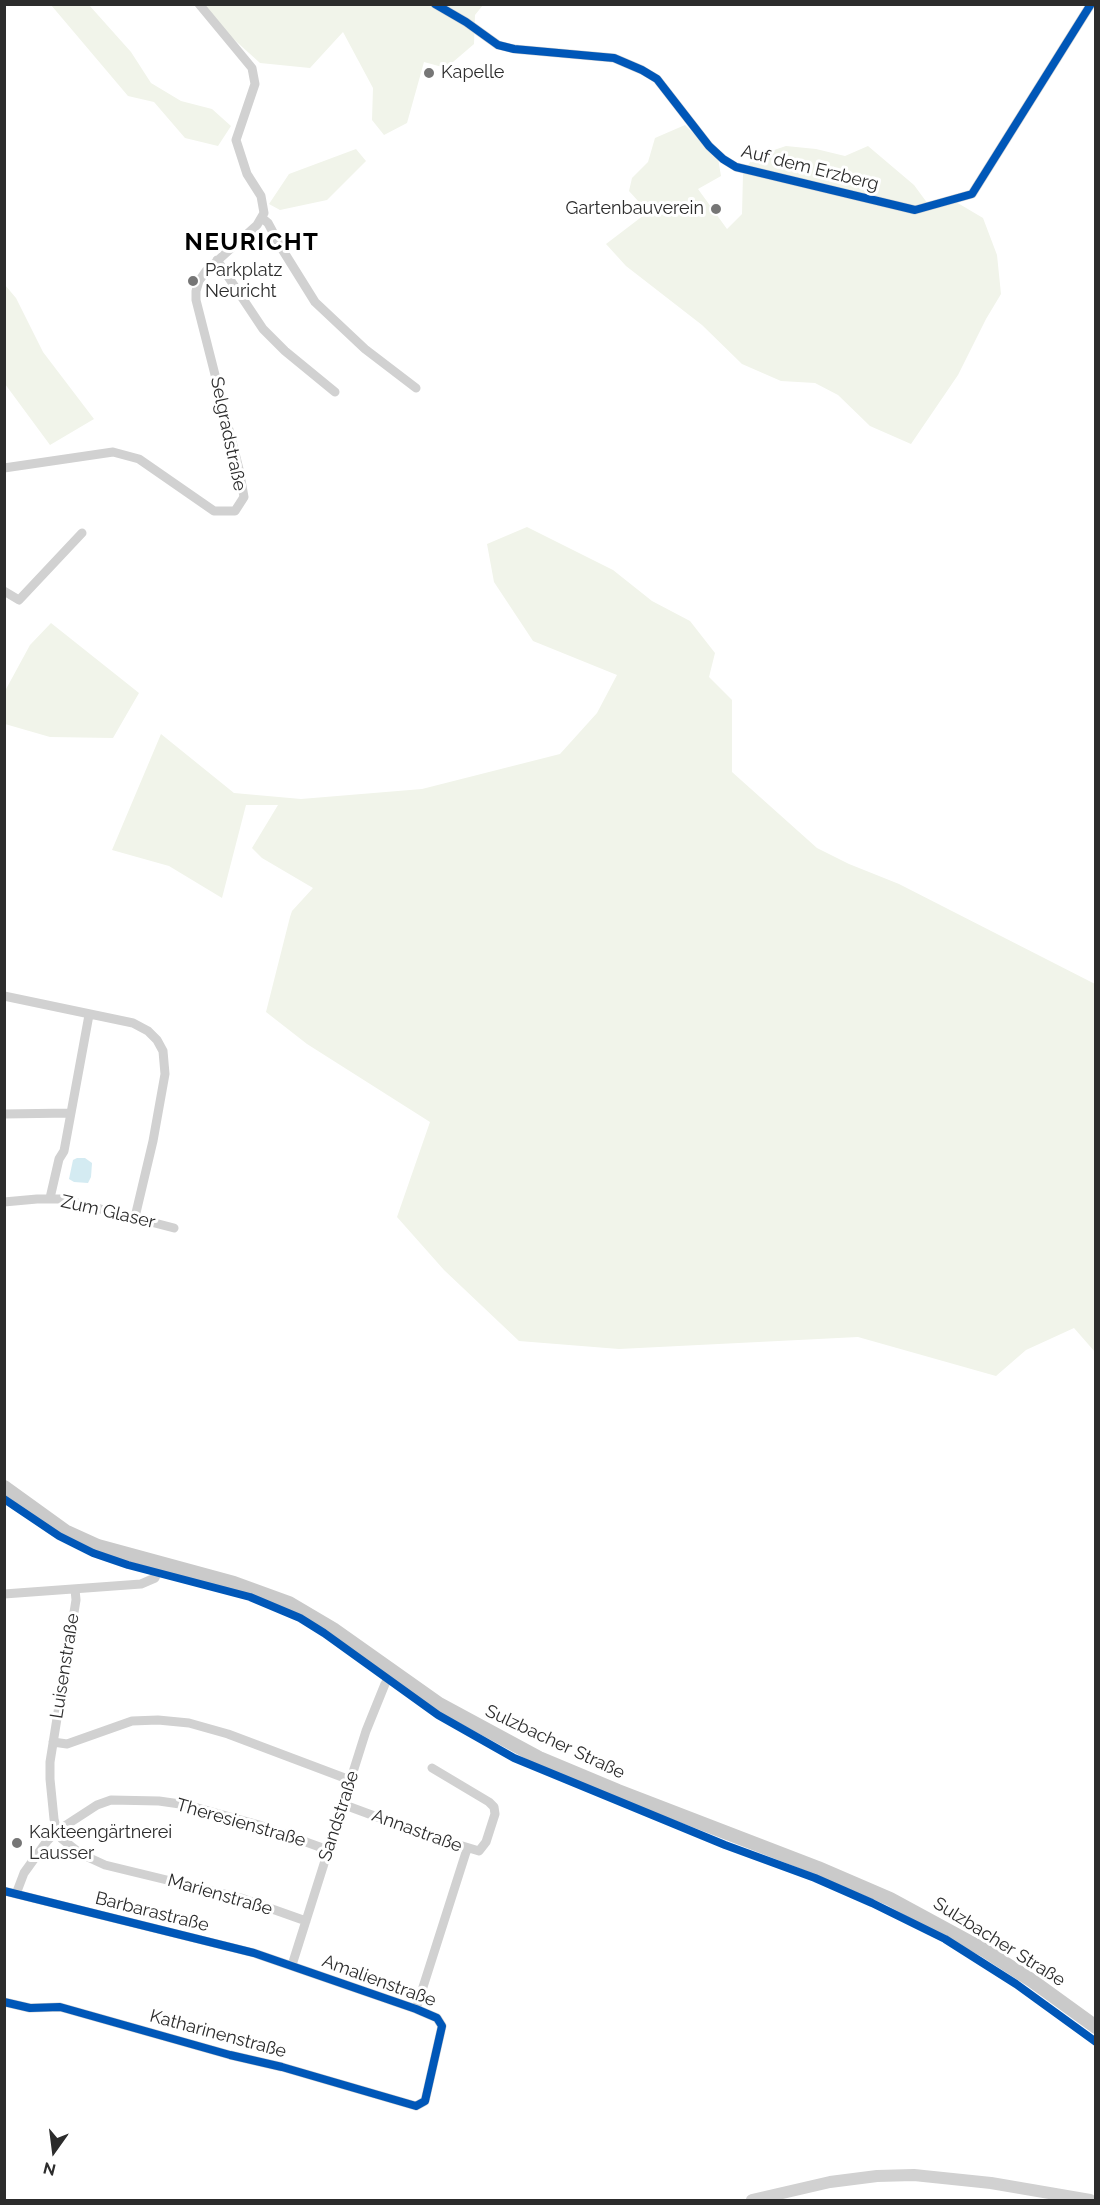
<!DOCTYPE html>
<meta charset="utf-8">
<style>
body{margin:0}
#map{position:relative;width:1100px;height:2205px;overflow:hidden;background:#fff;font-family:Raleway,sans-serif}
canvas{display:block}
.frame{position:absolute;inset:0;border:6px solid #2c2c2c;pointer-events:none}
.north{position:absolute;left:24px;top:2121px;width:60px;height:60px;-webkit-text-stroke:4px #fff;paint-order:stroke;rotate:194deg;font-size:16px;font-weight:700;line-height:24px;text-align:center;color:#2c2c2c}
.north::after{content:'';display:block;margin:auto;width:21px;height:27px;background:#2c2c2c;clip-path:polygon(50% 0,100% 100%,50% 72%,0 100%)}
</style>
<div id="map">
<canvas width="1100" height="2205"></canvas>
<div class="frame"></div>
<div class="north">N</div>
</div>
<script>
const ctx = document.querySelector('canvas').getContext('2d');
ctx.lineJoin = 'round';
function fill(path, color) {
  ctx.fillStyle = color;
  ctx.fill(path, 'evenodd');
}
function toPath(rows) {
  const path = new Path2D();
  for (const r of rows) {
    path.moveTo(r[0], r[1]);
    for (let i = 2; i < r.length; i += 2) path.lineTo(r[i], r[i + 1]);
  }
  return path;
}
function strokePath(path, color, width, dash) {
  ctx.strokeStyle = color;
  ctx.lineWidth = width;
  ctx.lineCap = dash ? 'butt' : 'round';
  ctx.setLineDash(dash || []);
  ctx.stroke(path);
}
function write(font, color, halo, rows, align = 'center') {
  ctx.font = font + ' Raleway,sans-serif';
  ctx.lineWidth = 6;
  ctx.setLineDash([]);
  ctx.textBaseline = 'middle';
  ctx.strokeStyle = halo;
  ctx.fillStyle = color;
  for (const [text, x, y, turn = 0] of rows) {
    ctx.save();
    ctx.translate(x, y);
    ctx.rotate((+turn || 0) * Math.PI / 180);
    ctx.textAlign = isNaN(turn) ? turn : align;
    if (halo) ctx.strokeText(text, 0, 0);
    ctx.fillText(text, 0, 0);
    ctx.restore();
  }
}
const green = toPath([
 [329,4,332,6,332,4,483,5,475,15,474,44,446,68,424,62,407,123,384,135,372,120,373,88,343,32,310,68,260,63,196,5],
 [51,5,89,5,131,52,151,83,181,101,212,109,231,126,218,146,185,138,154,102,128,96],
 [685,125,718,158,721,176,698,189,727,229,742,214,743,174,753,157,786,146,816,149,845,156,868,146,914,185,928,204,956,202,983,218,997,255,1001,294,986,319,958,375,911,444,870,426,838,395,815,383,781,381,742,364,702,325,626,266,606,244,648,212,629,191,632,178,648,162,655,138],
 [356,149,366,161,327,200,280,210,269,204,289,174],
 [5,285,16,298,43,352,94,419,50,445,5,384],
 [527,527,613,570,652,601,690,621,715,653,709,677,732,700,732,772,817,848,849,864,899,884,1095,984,1095,1352,1074,1328,1026,1350,996,1376,858,1337,619,1349,519,1341,444,1270,397,1217,430,1122,307,1044,266,1012,290,917,292,911,313,888,262,858,252,848,278,805,246,805,222,898,169,866,112,850,161,734,234,793,301,799,422,789,560,754,597,713,617,675,533,641,494,582,487,544],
 [51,623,139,693,113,738,50,737,5,724,5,691,30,645]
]);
const water = toPath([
 [77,1158,85,1158,92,1163,91,1177,88,1183,74,1182,69,1179,73,1160]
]);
const minor = toPath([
 [435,4,466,22,498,45,514,49,614,58,642,70,657,79,709,146,723,159,736,167,915,210,972,194,1091,4],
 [262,218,268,223,282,249,315,302,365,349,416,388],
 [217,260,263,329,285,351,335,392],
 [4,468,113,452,139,459,214,511,235,511,244,497,239,469,196,300,196,291,199,281,206,271,257,225,264,213,261,196,247,174,236,140,255,84,252,68,199,4],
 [4,591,19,600,82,533],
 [4,996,133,1023,148,1031,157,1040,163,1051,165,1074,153,1141,135,1217],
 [4,1114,71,1113],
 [50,1198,59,1159,64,1151,89,1015],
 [4,1202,37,1199,62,1199,174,1228],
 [75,1589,76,1600,50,1762,50,1779,54,1819,57,1831,62,1839,81,1854,105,1865,241,1898,306,1921],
 [4,1594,141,1584,155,1578,160,1564],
 [53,1742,67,1744,132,1721,158,1720,189,1723,228,1734,350,1780],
 [342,1804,426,1835,479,1851,486,1842,495,1814,494,1807,489,1802,432,1768],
 [4,1891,254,1953,416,2009,437,2018,442,2026,425,2101,416,2106,282,2067,230,2055,60,2007,30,2008,4,2002],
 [16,1894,24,1873,47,1841,57,1831,97,1805,111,1800,159,1801,187,1805,259,1825,328,1850],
 [292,1965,366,1731,385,1684,393,1671],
 [416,2009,467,1849]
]);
const tertiary = toPath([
 [752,2200,830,2182,877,2176,914,2175,991,2183,1090,2200]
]);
const secondary = toPath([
 [4,1487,65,1531,98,1546,234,1583,289,1603,333,1629,439,1704,539,1758,618,1791,818,1868,890,1899,984,1950,1031,1980,1096,2027]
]);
const cycleway = toPath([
 [435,4,466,22,498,45,514,49,614,58,642,70,657,79,709,146,723,159,736,167,915,210,972,194,1091,4],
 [4,1499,59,1536,93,1553,128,1565,250,1597,300,1618,324,1633,438,1715,514,1758,725,1845,815,1878,872,1903,945,1939,1016,1984,1096,2042],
 [4,1891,254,1953,416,2009,437,2018,442,2026,425,2101,416,2106,282,2067,230,2055,60,2007,30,2008,4,2002]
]);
const markers = [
 [429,73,6,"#767676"],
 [716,209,6,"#767676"],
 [193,281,6,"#767676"],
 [17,1843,6,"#767676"]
];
const poiNames = [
 ["Kapelle",441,73],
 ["Gartenbauverein",704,209,"right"],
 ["Parkplatz",205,271],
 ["Neuricht",205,292],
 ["Kakteengärtnerei",29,1833],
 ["Lausser",29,1854]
];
const streetNames = [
 ["Auf dem Erzberg",810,168,14],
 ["Selgradstraße",228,434,78],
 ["Zum Glaser",108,1212,13],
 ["Luisenstraße",65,1666,-81],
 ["Sulzbacher Straße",555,1742,25],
 ["Sandstraße",339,1816,-72],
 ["Theresienstraße",241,1823,16],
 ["Annastraße",417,1831,20],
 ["Marienstraße",220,1895,16],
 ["Barbarastraße",152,1912,14],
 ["Sulzbacher Straße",999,1942,32],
 ["Amalienstraße",379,1981,20],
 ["Katharinenstraße",218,2034,15]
];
const districtNames = [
 ["NEURICHT",252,243]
];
fill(green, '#f1f4ea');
fill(water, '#d4ebf2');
strokePath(minor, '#d1d1d1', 9);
strokePath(tertiary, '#d1d1d1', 12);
strokePath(secondary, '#cacaca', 14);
strokePath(cycleway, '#0057b8', 8);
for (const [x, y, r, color] of markers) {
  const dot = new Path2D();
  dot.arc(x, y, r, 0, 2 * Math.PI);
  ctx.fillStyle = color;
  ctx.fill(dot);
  strokePath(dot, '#fff', 2);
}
write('18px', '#2c2c2c', '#fff', poiNames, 'left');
write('18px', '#2c2c2c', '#fff', streetNames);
ctx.letterSpacing = '1.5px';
write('bold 24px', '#000', '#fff', districtNames);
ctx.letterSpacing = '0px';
</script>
